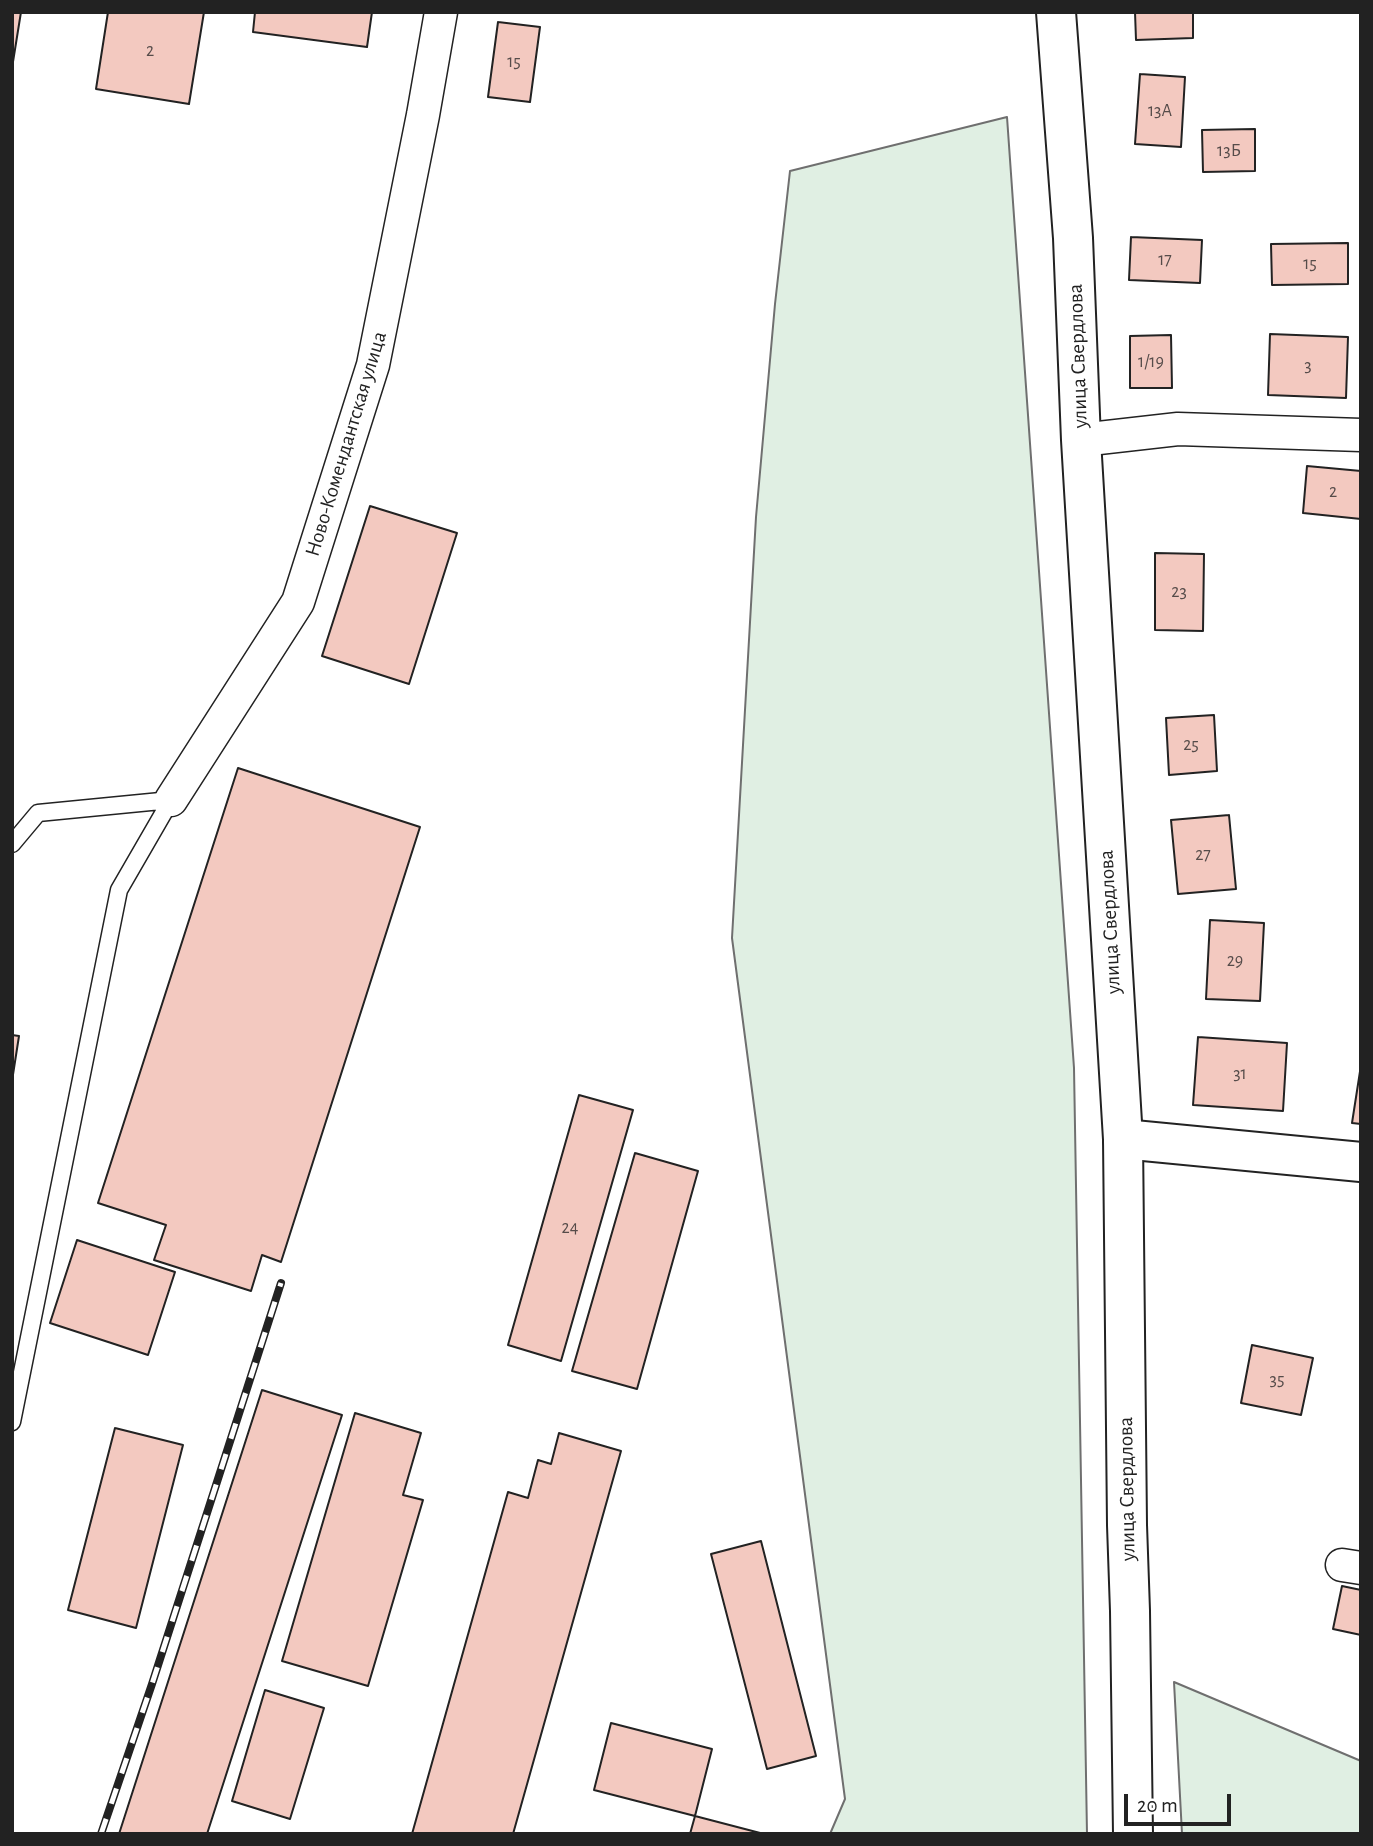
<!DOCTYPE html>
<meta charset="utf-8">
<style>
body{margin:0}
#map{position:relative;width:1373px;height:1846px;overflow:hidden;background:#fff;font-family:"Alegreya Sans",sans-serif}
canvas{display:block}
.frame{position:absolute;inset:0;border:14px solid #222;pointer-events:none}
.scale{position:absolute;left:1124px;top:1794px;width:107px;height:32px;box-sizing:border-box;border:4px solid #222;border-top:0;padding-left:9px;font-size:21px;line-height:24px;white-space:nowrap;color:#222;-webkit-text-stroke:5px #fff;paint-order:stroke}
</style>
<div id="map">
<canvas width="1373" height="1846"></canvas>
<div class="frame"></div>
<div class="scale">20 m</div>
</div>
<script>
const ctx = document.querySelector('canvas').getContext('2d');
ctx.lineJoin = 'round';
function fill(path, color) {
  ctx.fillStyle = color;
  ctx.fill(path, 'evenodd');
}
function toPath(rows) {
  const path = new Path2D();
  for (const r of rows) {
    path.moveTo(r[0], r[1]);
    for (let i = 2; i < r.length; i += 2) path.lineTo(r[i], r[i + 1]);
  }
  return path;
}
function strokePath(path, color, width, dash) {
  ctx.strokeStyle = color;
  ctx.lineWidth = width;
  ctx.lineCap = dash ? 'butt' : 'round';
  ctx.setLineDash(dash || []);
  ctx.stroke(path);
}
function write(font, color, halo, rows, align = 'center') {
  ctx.font = font + ' "Alegreya Sans",sans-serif';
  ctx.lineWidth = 5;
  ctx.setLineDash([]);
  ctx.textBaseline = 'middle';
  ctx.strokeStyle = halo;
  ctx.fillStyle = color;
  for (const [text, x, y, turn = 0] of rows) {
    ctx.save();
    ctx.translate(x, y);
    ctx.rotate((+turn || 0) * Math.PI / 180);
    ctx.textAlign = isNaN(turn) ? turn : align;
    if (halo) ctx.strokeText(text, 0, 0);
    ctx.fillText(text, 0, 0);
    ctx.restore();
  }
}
const green = toPath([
 [1007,117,1074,1068,1087,1834,830,1834,845,1799,732,938,756,517,775,304,790,171,1007,117],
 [1174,1682,1361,1761,1361,1834,1182,1834,1174,1682]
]);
const building = toPath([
 [12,12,21,12,12,68,12,12],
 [108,12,204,12,189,104,96,89,108,12],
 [255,12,372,12,367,47,253,32,255,12],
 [1135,12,1193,12,1193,38,1136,40,1135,12],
 [498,22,540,27,530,102,488,97,498,22],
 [1140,74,1185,77,1181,147,1135,144,1140,74],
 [1255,129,1255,171,1203,172,1202,130,1255,129],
 [1131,237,1202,240,1200,283,1129,280,1131,237],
 [1348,243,1348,284,1272,285,1271,244,1348,243],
 [1270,334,1348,337,1346,398,1268,395,1270,334],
 [1171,335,1172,388,1130,388,1130,336,1171,335],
 [1307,466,1361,471,1361,519,1303,513,1307,466],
 [370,506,457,533,409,684,322,656,370,506],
 [1155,553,1204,554,1203,631,1155,630,1155,553],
 [1214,715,1217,771,1169,775,1166,718,1214,715],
 [238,768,420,827,281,1262,262,1255,251,1291,154,1260,166,1225,98,1203,238,768],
 [1229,815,1236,889,1178,894,1171,820,1229,815],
 [1210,920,1264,923,1260,1001,1206,999,1210,920],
 [12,1035,19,1036,12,1081,12,1035],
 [1198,1037,1287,1043,1283,1111,1193,1105,1198,1037],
 [1361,1065,1361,1124,1352,1123,1361,1065],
 [579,1095,633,1110,561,1361,508,1345,579,1095],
 [635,1153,698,1171,637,1389,572,1371,635,1153],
 [77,1240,175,1272,148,1355,50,1323,77,1240],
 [1252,1345,1313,1358,1301,1415,1241,1403,1252,1345],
 [262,1390,342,1415,207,1834,119,1834,262,1390],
 [355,1413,421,1433,403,1495,423,1500,368,1686,282,1661,355,1413],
 [115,1428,183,1445,136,1628,68,1610,115,1428],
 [559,1433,621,1451,513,1834,412,1834,508,1492,528,1498,538,1460,551,1464,559,1433],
 [761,1541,816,1756,767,1769,711,1554,761,1541],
 [1342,1586,1361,1590,1361,1635,1333,1629,1342,1586],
 [265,1690,324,1708,290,1819,232,1801,265,1690],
 [611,1723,712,1749,695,1816,594,1790,611,1723],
 [695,1816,764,1834,690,1834,695,1816]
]);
const lane = toPath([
 [12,844,38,813,171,800],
 [12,1422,119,890,171,800]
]);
const street = toPath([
 [1081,440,1178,429,1361,435],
 [171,800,298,602,373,365,423,115,441,12],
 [1342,1565,1361,1568]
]);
const secondary = toPath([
 [1123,1139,1361,1162]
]);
const primary = toPath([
 [1056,12,1073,238,1081,440,1123,1139,1127,1525,1130,1611,1133,1834]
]);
const rail = toPath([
 [101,1834,152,1684,281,1283]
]);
const numberNames = [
 ["2",150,51],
 ["15",514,62],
 ["13А",1160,111],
 ["13Б",1229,151],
 ["17",1165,260],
 ["15",1310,264],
 ["1/19",1151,362],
 ["3",1308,366],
 ["2",1333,492],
 ["23",1179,592],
 ["25",1191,745],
 ["27",1203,855],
 ["29",1235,961],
 ["31",1240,1074],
 ["24",570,1228],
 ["35",1277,1380]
];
const streetNames = [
 ["улица Свердлова",1078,356,-92],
 ["Ново-Комендантская улица",346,444,-73],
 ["улица Свердлова",1110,922,-93],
 ["улица Свердлова",1127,1489,-91]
];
fill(green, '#e0efe3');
strokePath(green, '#6f6f6f', 2);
fill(building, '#f3c9c0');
strokePath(building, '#222', 2);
strokePath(lane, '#222', 19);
strokePath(street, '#222', 35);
strokePath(secondary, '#222', 42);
strokePath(primary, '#222', 42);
strokePath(lane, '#fff', 16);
strokePath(street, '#fff', 32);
strokePath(secondary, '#fff', 38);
strokePath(primary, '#fff', 38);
strokePath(rail, '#222', 8);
strokePath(rail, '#fff', 5, [16]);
write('18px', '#564c4a', null, numberNames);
write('21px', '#222', '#fff', streetNames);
</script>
